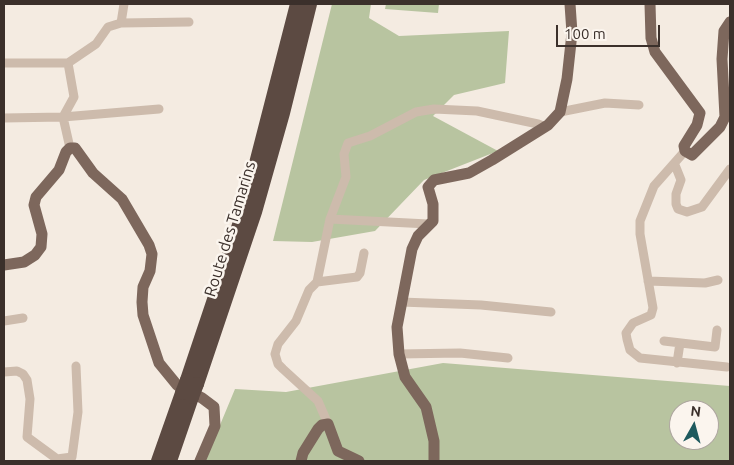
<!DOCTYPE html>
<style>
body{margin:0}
#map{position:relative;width:734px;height:465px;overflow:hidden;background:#f4ebe1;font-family:Ubuntu,sans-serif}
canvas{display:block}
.frame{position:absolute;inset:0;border:5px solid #3b302b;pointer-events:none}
.north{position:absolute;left:669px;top:400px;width:50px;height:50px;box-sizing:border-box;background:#fbf5ee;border:1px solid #aea6a0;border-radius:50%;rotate:7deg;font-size:14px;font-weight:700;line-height:20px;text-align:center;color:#3b302b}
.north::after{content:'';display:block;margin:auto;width:18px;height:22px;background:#1f5a5e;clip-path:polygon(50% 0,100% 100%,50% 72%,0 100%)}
.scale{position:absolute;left:556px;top:25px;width:104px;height:22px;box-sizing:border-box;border:2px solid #3b302b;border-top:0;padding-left:6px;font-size:15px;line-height:18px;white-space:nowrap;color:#3b302b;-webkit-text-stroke:4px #fbf5ee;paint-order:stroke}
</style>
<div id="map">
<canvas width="734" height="465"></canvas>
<div class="frame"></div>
<div class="north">N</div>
<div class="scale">100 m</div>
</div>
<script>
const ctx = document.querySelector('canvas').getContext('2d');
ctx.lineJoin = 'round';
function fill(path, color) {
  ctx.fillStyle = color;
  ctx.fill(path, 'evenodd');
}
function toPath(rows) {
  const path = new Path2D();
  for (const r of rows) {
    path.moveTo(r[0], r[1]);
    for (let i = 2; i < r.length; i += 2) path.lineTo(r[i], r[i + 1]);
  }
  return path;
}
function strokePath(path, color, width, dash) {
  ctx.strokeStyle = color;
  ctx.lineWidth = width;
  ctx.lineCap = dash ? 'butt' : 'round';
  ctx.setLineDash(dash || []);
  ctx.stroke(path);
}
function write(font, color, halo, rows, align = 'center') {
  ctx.font = font + ' Ubuntu,sans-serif';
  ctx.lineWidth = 5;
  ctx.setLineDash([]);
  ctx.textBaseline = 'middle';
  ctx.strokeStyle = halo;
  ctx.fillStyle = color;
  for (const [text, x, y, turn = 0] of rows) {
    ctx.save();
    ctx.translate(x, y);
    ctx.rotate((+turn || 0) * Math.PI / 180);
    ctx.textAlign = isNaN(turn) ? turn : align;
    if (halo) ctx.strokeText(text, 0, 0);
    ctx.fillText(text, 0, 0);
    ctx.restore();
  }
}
const green = toPath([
 [332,4,371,4,369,18,399,36,509,31,505,83,454,95,433,116,498,151,424,180,375,231,312,242,273,241],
 [386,4,439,4,438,13,385,9],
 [443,363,730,386,730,461,205,461,235,389,286,392],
 [679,410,709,410,709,440,679,440]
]);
const minor = toPath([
 [121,23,124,4],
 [4,63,68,63],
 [560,112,605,103,639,105],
 [4,118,63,117,159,109],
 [70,148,63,117,74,97,68,63,96,44,108,27,121,23,189,22],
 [685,151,654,186,640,221,640,234,653,308,651,315,633,323,626,333,627,339,630,350,640,358,727,367],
 [675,165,681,180,676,194,676,204,678,209,687,212,702,207,730,169],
 [330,219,428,224],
 [648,281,705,283,718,280],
 [317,282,357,277,360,273,364,253],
 [401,302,481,305,551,312],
 [4,321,23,318],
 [664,341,715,347,717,330],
 [399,354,460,353,508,358],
 [677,363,680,343],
 [4,372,17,371,23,374,27,380,30,399,27,437,57,459,72,457,78,412,76,366],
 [328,424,318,401,283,369,278,364,275,354,278,344,296,321,309,290,317,282,330,219,346,177,344,154,348,143,370,136,416,112,434,109,477,111,538,124,545,127]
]);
const major = toPath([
 [650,4,651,38,655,52,700,113,697,125,684,146,685,151,692,155,720,127,725,117,722,59,724,31,730,22],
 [4,265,24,262,35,255,41,247,42,234,34,205,36,197,59,170,66,152,70,148,75,148,93,173,122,199,149,245,152,254,150,271,143,287,142,302,143,315,159,363,177,385,202,398,214,407,215,426,200,461],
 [301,461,303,453,318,429,322,425,328,424,338,451,359,461],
 [434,461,434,441,426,407,405,377,399,354,397,327,412,249,418,236,433,221,433,204,428,187,434,180,469,173,492,160,548,125,560,112,567,79,572,33,570,4]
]);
const highway = toPath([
 [187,380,244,210,297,4],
 [197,384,255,212,283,113,310,4],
 [158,461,182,393],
 [170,461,192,397]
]);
const highwayBridge = toPath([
 [182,393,187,380],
 [192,397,197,384]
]);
const streetNames = [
 ["Route des Tamarins",230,229,-73]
];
fill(green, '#b8c4a0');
strokePath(minor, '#cdbbac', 9);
strokePath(major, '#7d675c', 11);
strokePath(highway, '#5c4a42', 14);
strokePath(highwayBridge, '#5c4a42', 14);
write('16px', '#3b302b', '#fbf5ee', streetNames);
</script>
